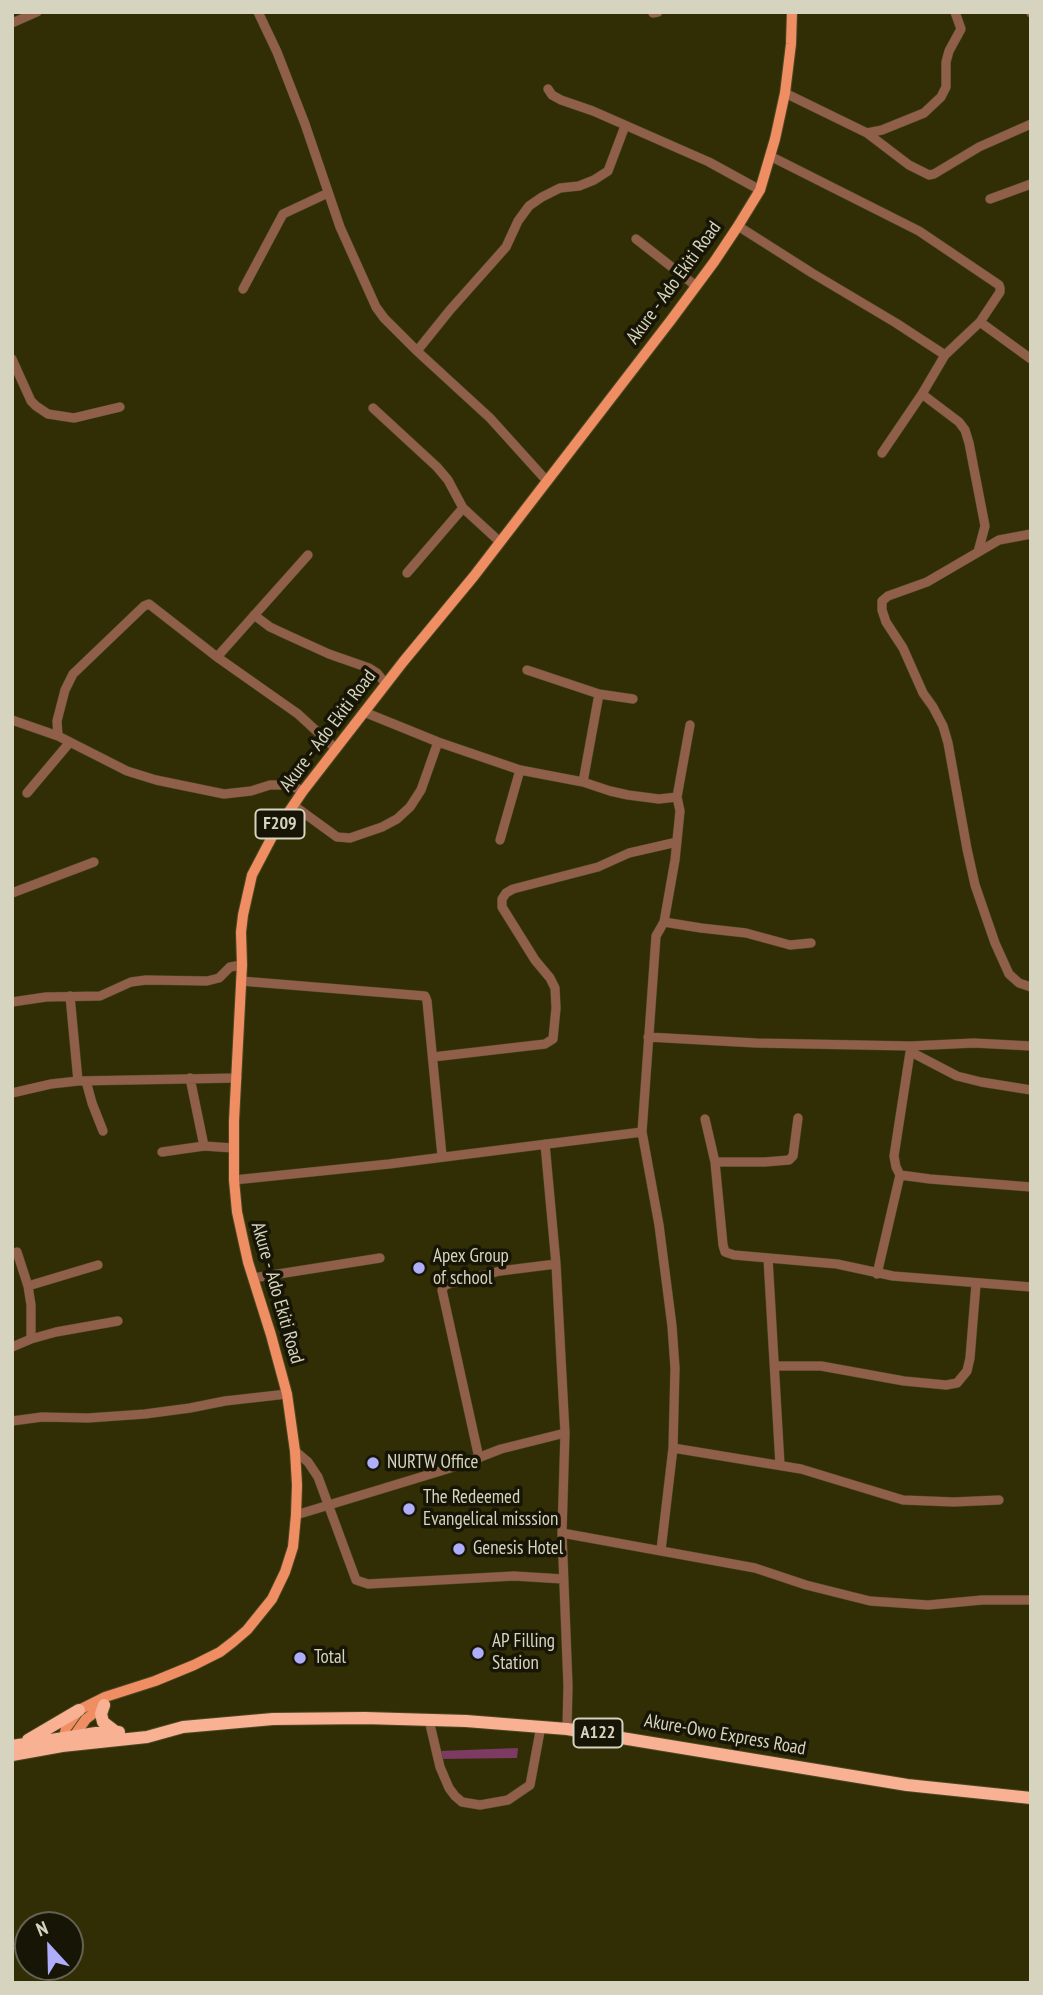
<!DOCTYPE html>
<style>
body{margin:0}
#map{position:relative;width:1043px;height:1995px;overflow:hidden;background:#312d05;font-family:"PT Sans Narrow",sans-serif}
canvas{display:block}
.frame{position:absolute;inset:0;border:14px solid #d6d4bf;pointer-events:none}
.north{position:absolute;left:14px;top:1911px;width:70px;height:70px;box-sizing:border-box;background:#171506;border:2px solid #636150;border-radius:50%;rotate:338deg;font-size:19px;font-weight:700;line-height:28px;text-align:center;color:#d6d4bf}
.north::after{content:'';display:block;margin:auto;width:24px;height:32px;background:#afaefa;clip-path:polygon(50% 0,100% 100%,50% 72%,0 100%)}
</style>
<div id="map">
<canvas width="1043" height="1995"></canvas>
<div class="frame"></div>
<div class="north">N</div>
</div>
<script>
const ctx = document.querySelector('canvas').getContext('2d');
ctx.lineJoin = 'round';
function fill(path, color) {
  ctx.fillStyle = color;
  ctx.fill(path, 'evenodd');
}
function toPath(rows) {
  const path = new Path2D();
  for (const r of rows) {
    path.moveTo(r[0], r[1]);
    for (let i = 2; i < r.length; i += 2) path.lineTo(r[i], r[i + 1]);
  }
  return path;
}
function strokePath(path, color, width, dash) {
  ctx.strokeStyle = color;
  ctx.lineWidth = width;
  ctx.lineCap = dash ? 'butt' : 'round';
  ctx.setLineDash(dash || []);
  ctx.stroke(path);
}
function write(font, color, halo, rows, align = 'center') {
  ctx.font = font + ' "PT Sans Narrow",sans-serif';
  ctx.lineWidth = 7;
  ctx.setLineDash([]);
  ctx.textBaseline = 'middle';
  ctx.strokeStyle = halo;
  ctx.fillStyle = color;
  for (const [text, x, y, turn = 0] of rows) {
    ctx.save();
    ctx.translate(x, y);
    ctx.rotate((+turn || 0) * Math.PI / 180);
    ctx.textAlign = isNaN(turn) ? turn : align;
    if (halo) ctx.strokeText(text, 0, 0);
    ctx.fillText(text, 0, 0);
    ctx.restore();
  }
}
const green = toPath([
 [518,1748,517,1758,438,1759,439,1751]
]);
const minor = toPath([
 [258,12,277,52,305,124,340,227,376,307,384,318,417,351,490,418,546,480],
 [1031,12,1031,13],
 [653,13,658,12],
 [12,23,37,12],
 [548,89,552,95,561,100,593,111,709,162,760,190],
 [785,93,867,133,909,165,929,175,934,174,979,147,1031,124],
 [867,133,882,130,924,113,941,97,946,87,946,62,949,51,961,29,955,12],
 [770,156,919,231,999,285,1000,288,1000,292,980,322,945,355,922,394,959,422,965,430,969,443,985,526,978,552],
 [990,199,1031,184],
 [738,226,812,273,896,323,945,355],
 [636,239,696,286],
 [243,289,283,214,328,193],
 [980,322,1031,359],
 [417,351,450,310,506,247,518,221,529,206,542,197,560,188,579,186,594,180,608,171,625,126],
 [12,359,31,401,36,406,48,414,74,418,120,407],
 [373,408,437,467,448,480,463,508,500,542],
 [882,453,922,394],
 [1031,534,999,540,927,582,888,596,882,601,882,610,886,622,903,648,923,693,933,707,943,726,948,743,967,849,975,885,995,943,1009,974,1019,983,1031,987],
 [407,573,463,508],
 [254,615,270,627,285,634,329,654,369,668,377,673,386,684],
 [217,657,308,555],
 [527,670,599,694,633,699],
 [364,712,438,742,520,770,583,782,610,791,628,795,659,799,677,797],
 [12,720,58,736,127,771,156,780,224,794,251,791,270,785,289,785,303,791],
 [58,736,57,721,65,690,73,674,144,606,149,604,217,657,298,714,336,749],
 [583,782,599,694],
 [27,793,70,742],
 [293,805,337,837,350,838,382,827,397,819,410,807,421,790,438,742],
 [500,840,520,770],
 [12,893,94,862],
 [664,922,701,928,746,933,790,945,811,943],
 [241,981,425,996,427,1001,442,1156],
 [70,996,78,1081],
 [12,1002,46,997,100,996,131,982,146,980,207,981,219,978,230,967,242,965],
 [648,1037,756,1043,911,1046,974,1043,1031,1046],
 [911,1052,957,1076,981,1082,1031,1090],
 [433,1057,545,1044,553,1039,556,1008,555,988,550,978,535,960,502,907,502,899,506,893,513,889,598,867,629,853,677,842],
 [190,1078,204,1146],
 [86,1081,92,1103,103,1131],
 [12,1093,51,1084,78,1081,237,1078],
 [705,1119,715,1162,723,1245,725,1252,734,1255,837,1264,893,1276,1031,1287],
 [545,1144,556,1264,565,1433,562,1533,568,1686,567,1729],
 [162,1152,204,1146,233,1148],
 [715,1162,765,1162,789,1160,793,1156,798,1118],
 [900,1175,930,1179,1031,1187],
 [234,1180,389,1164,642,1132],
 [17,1252,28,1286,31,1305,31,1339],
 [768,1258,780,1465],
 [877,1274,900,1175,896,1167,894,1156,911,1046],
 [253,1278,380,1258],
 [28,1286,98,1265],
 [12,1347,31,1339,56,1332,118,1321],
 [775,1366,821,1366,904,1381,946,1385,957,1383,967,1371,970,1358,976,1284],
 [12,1421,42,1417,88,1418,145,1414,190,1408,225,1401,287,1394],
 [673,1448,801,1469,903,1500,954,1502,999,1500],
 [295,1451,308,1462,318,1477,356,1580,368,1584,514,1576,563,1579],
 [479,1458,442,1290,445,1285,500,1271,556,1264],
 [296,1515,457,1466,501,1449,565,1433],
 [562,1533,755,1568,806,1585,870,1601,928,1605,982,1600,1031,1600],
 [661,1550,673,1448,675,1368,672,1326,659,1225,642,1132,656,936,664,922,675,860,680,811,677,797,690,725],
 [429,1720,440,1767,449,1788,455,1796,462,1802,480,1805,508,1800,530,1785,541,1726]
]);
const major = toPath([
 [73,1741,74,1736,86,1719,105,1705],
 [62,1746,66,1728,79,1710,105,1697,155,1681,194,1665,220,1652,233,1642,247,1630,272,1599,285,1572,293,1547,296,1515,297,1485,295,1451,287,1394,271,1335,248,1262,237,1212,234,1180,234,1121,242,965,241,932,243,915,252,875,273,835,303,791,403,662,474,576,671,320,714,262,738,226,760,190,775,139,785,93,791,44,792,12]
]);
const highway = toPath([
 [104,1705,101,1714,103,1722,116,1732],
 [28,1740,79,1710],
 [12,1746,96,1733,119,1732],
 [12,1755,62,1746,147,1737,183,1727,273,1719,365,1718,466,1721,567,1729,907,1785,1031,1798]
]);
const markers = [
 [419,1268,7,"#afaefa"],
 [373,1463,7,"#afaefa"],
 [409,1509,7,"#afaefa"],
 [459,1549,7,"#afaefa"],
 [478,1653,7,"#afaefa"],
 [300,1658,7,"#afaefa"]
];
const shields = [
 [280,824,49],
 [598,1733,49]
];
const shieldNames = [
 ["F209",280,824],
 ["A122",598,1733]
];
const streetNames = [
 ["Akure - Ado Ekiti Road",674,283,-54],
 ["Akure - Ado Ekiti Road",328,731,-53],
 ["Akure - Ado Ekiti Road",277,1293,74],
 ["Akure-Owo Express Road",725,1735,10]
];
const poiNames = [
 ["Apex Group",433,1257],
 ["of school",433,1279],
 ["NURTW Office",387,1463],
 ["The Redeemed",423,1498],
 ["Evangelical misssion",423,1520],
 ["Genesis Hotel",473,1549],
 ["AP Filling",492,1642],
 ["Station",492,1664],
 ["Total",314,1658]
];
fill(green, '#7d3b64');
strokePath(minor, '#4b4823', 10);
strokePath(major, '#4b4823', 12);
strokePath(highway, '#4b4823', 14);
strokePath(minor, '#8f5f4a', 9);
strokePath(major, '#f08e63', 10);
strokePath(highway, '#f9b193', 12);
for (const [x, y, r, color] of markers) {
  const dot = new Path2D();
  dot.arc(x, y, r, 0, 2 * Math.PI);
  ctx.fillStyle = color;
  ctx.fill(dot);
  strokePath(dot, '#171506', 2.5);
}
for (const [x, y, w] of shields) {
  const box = new Path2D();
  box.roundRect(x - w / 2, y - 14.5, w, 29, 5);
  ctx.fillStyle = '#171506';
  ctx.fill(box);
  strokePath(box, '#d6d4bf', 2);
}
write('bold 18px', '#d6d4bf', null, shieldNames);
write('19px', '#d6d4bf', '#171506', streetNames);
write('19px', '#d6d4bf', '#171506', poiNames, 'left');
</script>
